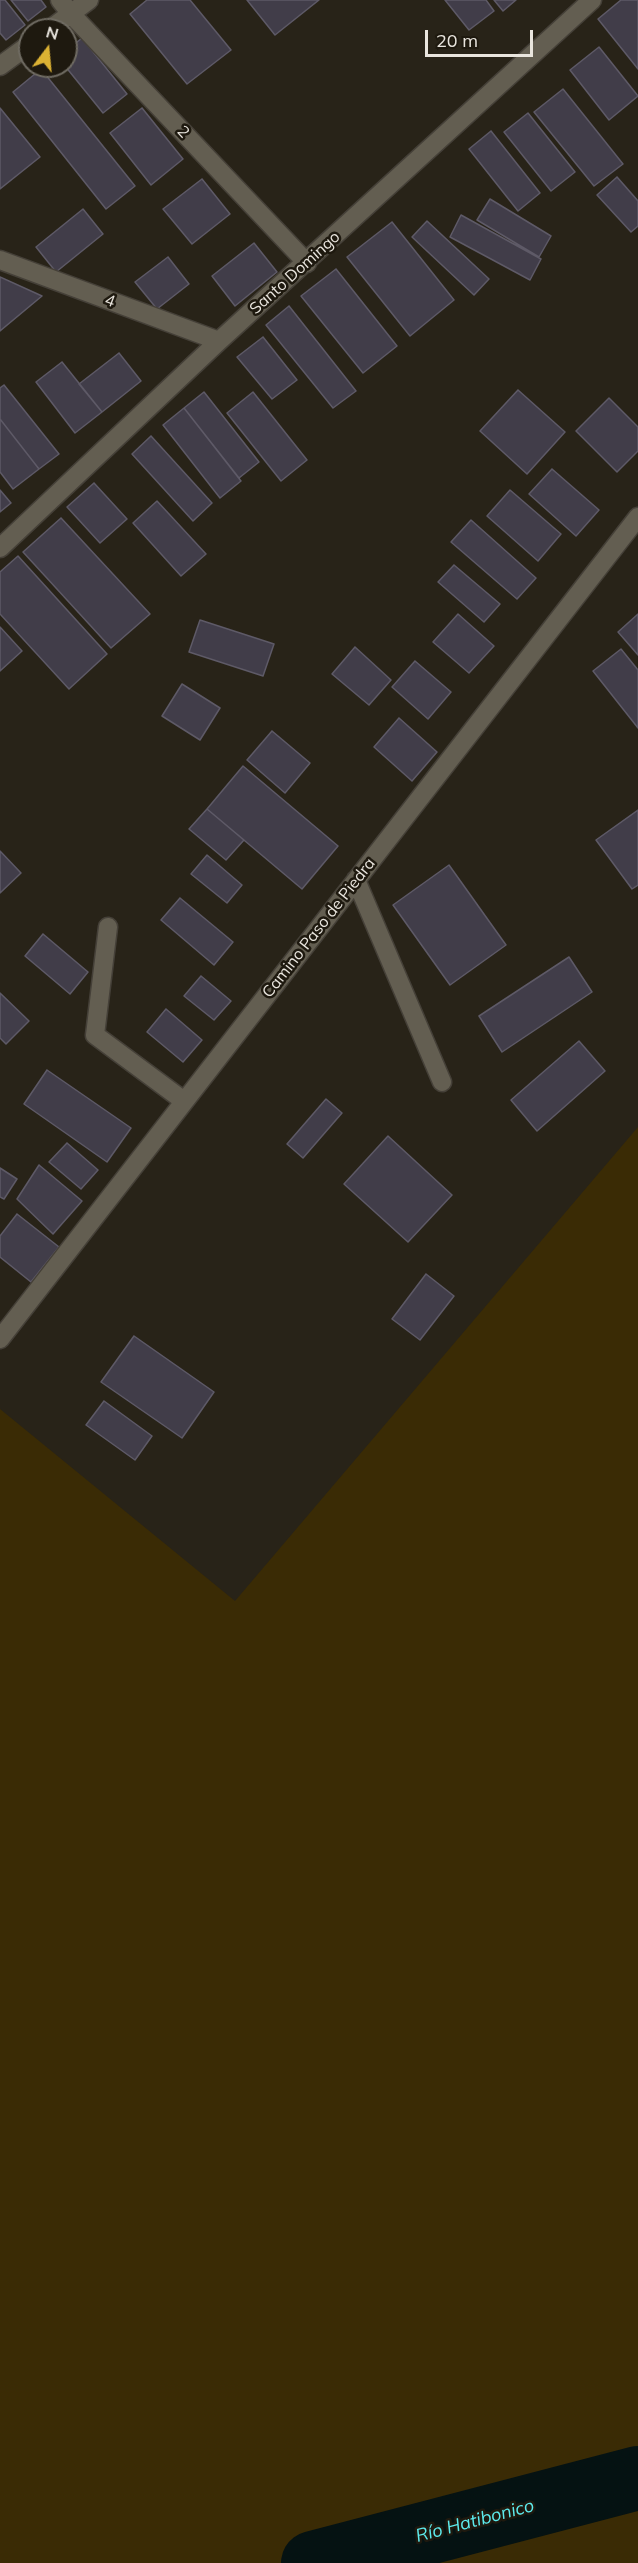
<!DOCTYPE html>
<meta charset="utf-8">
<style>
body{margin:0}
#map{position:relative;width:638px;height:2563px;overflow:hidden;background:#282318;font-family:Mulish,sans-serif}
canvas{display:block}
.north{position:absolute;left:18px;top:18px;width:60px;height:60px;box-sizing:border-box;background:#1e190f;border:2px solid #6f6b62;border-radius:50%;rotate:16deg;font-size:16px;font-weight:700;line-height:24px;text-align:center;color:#e9e5de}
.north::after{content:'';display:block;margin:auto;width:21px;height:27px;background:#dcb233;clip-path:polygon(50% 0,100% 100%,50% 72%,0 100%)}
.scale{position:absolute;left:425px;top:30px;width:108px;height:27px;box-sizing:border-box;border:3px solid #e9e5de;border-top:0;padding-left:8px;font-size:18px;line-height:21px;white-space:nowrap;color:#e9e5de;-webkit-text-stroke:4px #1e190f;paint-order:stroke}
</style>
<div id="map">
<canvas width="638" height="2563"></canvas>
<div class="north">N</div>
<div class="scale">20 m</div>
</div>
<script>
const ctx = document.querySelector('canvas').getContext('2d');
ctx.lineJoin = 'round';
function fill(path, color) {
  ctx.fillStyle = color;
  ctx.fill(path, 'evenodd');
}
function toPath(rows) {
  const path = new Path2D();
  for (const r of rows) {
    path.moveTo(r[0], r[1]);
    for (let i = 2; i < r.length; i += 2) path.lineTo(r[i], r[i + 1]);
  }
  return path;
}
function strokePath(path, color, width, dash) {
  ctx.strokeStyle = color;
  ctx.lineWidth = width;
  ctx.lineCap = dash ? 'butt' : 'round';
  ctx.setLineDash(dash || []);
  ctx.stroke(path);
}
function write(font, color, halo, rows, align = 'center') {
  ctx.font = font + ' Mulish,sans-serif';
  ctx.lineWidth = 5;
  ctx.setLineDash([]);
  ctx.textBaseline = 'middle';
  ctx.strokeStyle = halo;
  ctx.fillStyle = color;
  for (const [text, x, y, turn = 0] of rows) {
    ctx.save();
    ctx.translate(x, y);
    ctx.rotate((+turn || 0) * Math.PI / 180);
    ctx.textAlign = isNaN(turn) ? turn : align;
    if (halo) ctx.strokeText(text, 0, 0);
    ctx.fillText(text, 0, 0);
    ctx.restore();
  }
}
const green = toPath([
 [638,1127,638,2563,0,2563,0,1409,235,1601]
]);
const river = toPath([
 [313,2563,638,2478]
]);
const building = toPath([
 [0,0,5,0,25,25,6,40,0,33,0,0],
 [11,0,41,0,46,7,28,21,11,0],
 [147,0,190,0,231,50,187,84,130,14,147,0],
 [247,0,319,0,275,35,247,0],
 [445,0,486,0,494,11,469,30,445,0],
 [494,0,516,0,503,11,494,0],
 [621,0,638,0,638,69,598,19,621,0],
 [82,38,127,94,103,113,65,66,66,51,82,38],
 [599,47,638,96,609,120,570,70,599,47],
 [41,69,135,186,106,209,13,92,41,69],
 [563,89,623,164,594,186,534,112,563,89],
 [0,108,40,157,0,189,0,108],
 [142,108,183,159,151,185,110,133,142,108],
 [528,113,575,172,551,191,504,132,528,113],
 [491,131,540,193,518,211,469,149,491,131],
 [617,177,638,201,638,226,631,232,597,195,617,177],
 [202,179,230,214,192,244,163,209,202,179],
 [490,199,551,236,539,257,477,220,490,199],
 [83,209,103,234,56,272,36,247,83,209],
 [461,215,541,259,530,280,450,237,461,215],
 [427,221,489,279,474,295,412,237,427,221],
 [392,222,454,300,410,336,347,257,392,222],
 [254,243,277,272,235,306,212,276,254,243],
 [168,257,189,284,157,309,135,282,168,257],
 [336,269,397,346,363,373,301,296,336,269],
 [0,277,42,296,0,331,0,277],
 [289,306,356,391,333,408,266,325,289,306],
 [263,337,297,380,272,399,237,357,263,337],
 [119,353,141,381,102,412,79,384,119,353],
 [62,362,102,412,75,433,36,382,62,362],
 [4,385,59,454,39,469,0,419,0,388,4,385],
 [518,390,565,432,527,474,480,431,518,390],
 [204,392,259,462,239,478,184,408,204,392],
 [253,392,307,460,281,481,227,413,253,392],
 [609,398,638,427,638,451,617,472,576,431,609,398],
 [184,408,241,481,220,498,163,425,184,408],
 [0,419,39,469,13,489,0,472,0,419],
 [151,436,212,503,193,521,132,454,151,436],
 [552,469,599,510,576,536,529,494,552,469],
 [94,483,127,519,100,543,67,507,94,483],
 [0,490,11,503,0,512,0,490],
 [510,490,561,534,538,561,487,516,510,490],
 [157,501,206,554,181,576,133,523,157,501],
 [61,518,150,614,111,648,23,552,61,518],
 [471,520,536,578,517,599,451,542,471,520],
 [18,556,107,654,69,689,0,614,0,572,18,556],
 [454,565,500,604,484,622,438,582,454,565],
 [458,614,494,646,469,673,433,642,458,614],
 [638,614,638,655,618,632,638,614],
 [200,620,274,644,263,676,189,652,200,620],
 [0,627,22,651,0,671,0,627],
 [355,647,391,680,369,705,332,674,355,647],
 [621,649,638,670,638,728,593,671,621,649],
 [415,661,451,692,428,719,392,687,415,661],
 [182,684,220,708,200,740,162,716,182,684],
 [399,718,437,752,412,781,374,747,399,718],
 [272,731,310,763,285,793,247,760,272,731],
 [243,766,338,846,302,889,207,809,243,766],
 [207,809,244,840,226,860,189,829,207,809],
 [638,810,638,885,632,889,596,840,638,810],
 [0,851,21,873,0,893,0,851],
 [207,855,242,885,227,903,191,874,207,855],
 [449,865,506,945,450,985,393,905,449,865],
 [180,898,233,942,214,965,161,920,180,898],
 [43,934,88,972,70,994,25,956,43,934],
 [569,957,592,992,502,1052,479,1016,569,957],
 [201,976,231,1001,214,1020,184,996,201,976],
 [0,993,29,1021,6,1044,0,1038,0,993],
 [166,1009,202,1040,183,1062,147,1032,166,1009],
 [579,1041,605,1071,537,1131,511,1100,579,1041],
 [47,1070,131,1128,107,1162,24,1104,47,1070],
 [326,1099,342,1113,303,1158,287,1144,326,1099],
 [388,1136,452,1195,408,1242,344,1184,388,1136],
 [67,1143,98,1170,81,1189,49,1162,67,1143],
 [39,1165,82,1201,53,1234,17,1199,39,1165],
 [0,1168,17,1179,4,1199,0,1197,0,1168],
 [17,1214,59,1247,31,1282,0,1257,0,1236,17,1214],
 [426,1274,454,1296,420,1340,392,1319,426,1274],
 [134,1336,214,1392,182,1438,101,1382,134,1336],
 [104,1401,152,1436,135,1460,86,1425,104,1401]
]);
const minor = toPath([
 [60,0,71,14,307,263],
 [49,30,89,0],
 [0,66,30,44],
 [0,260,219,341],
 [0,548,219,341,592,0],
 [356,880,442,1082],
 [108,927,95,1035,184,1101],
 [0,1339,638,517]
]);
const streetNames = [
 ["2",183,132,47],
 ["Santo Domingo",295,273,-42],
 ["4",110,301,20],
 ["Camino Paso de Piedra",319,928,-52]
];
const waterNames = [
 ["Río Hatibonico",475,2521,-15]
];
fill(green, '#3a2b05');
strokePath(river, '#051212', 64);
fill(building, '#413d49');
strokePath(building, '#5e5a67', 1.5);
strokePath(minor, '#454038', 21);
strokePath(minor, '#635e51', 18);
write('16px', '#e9e5de', '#1e190f', streetNames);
write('italic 18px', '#5debed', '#1e190f', waterNames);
</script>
